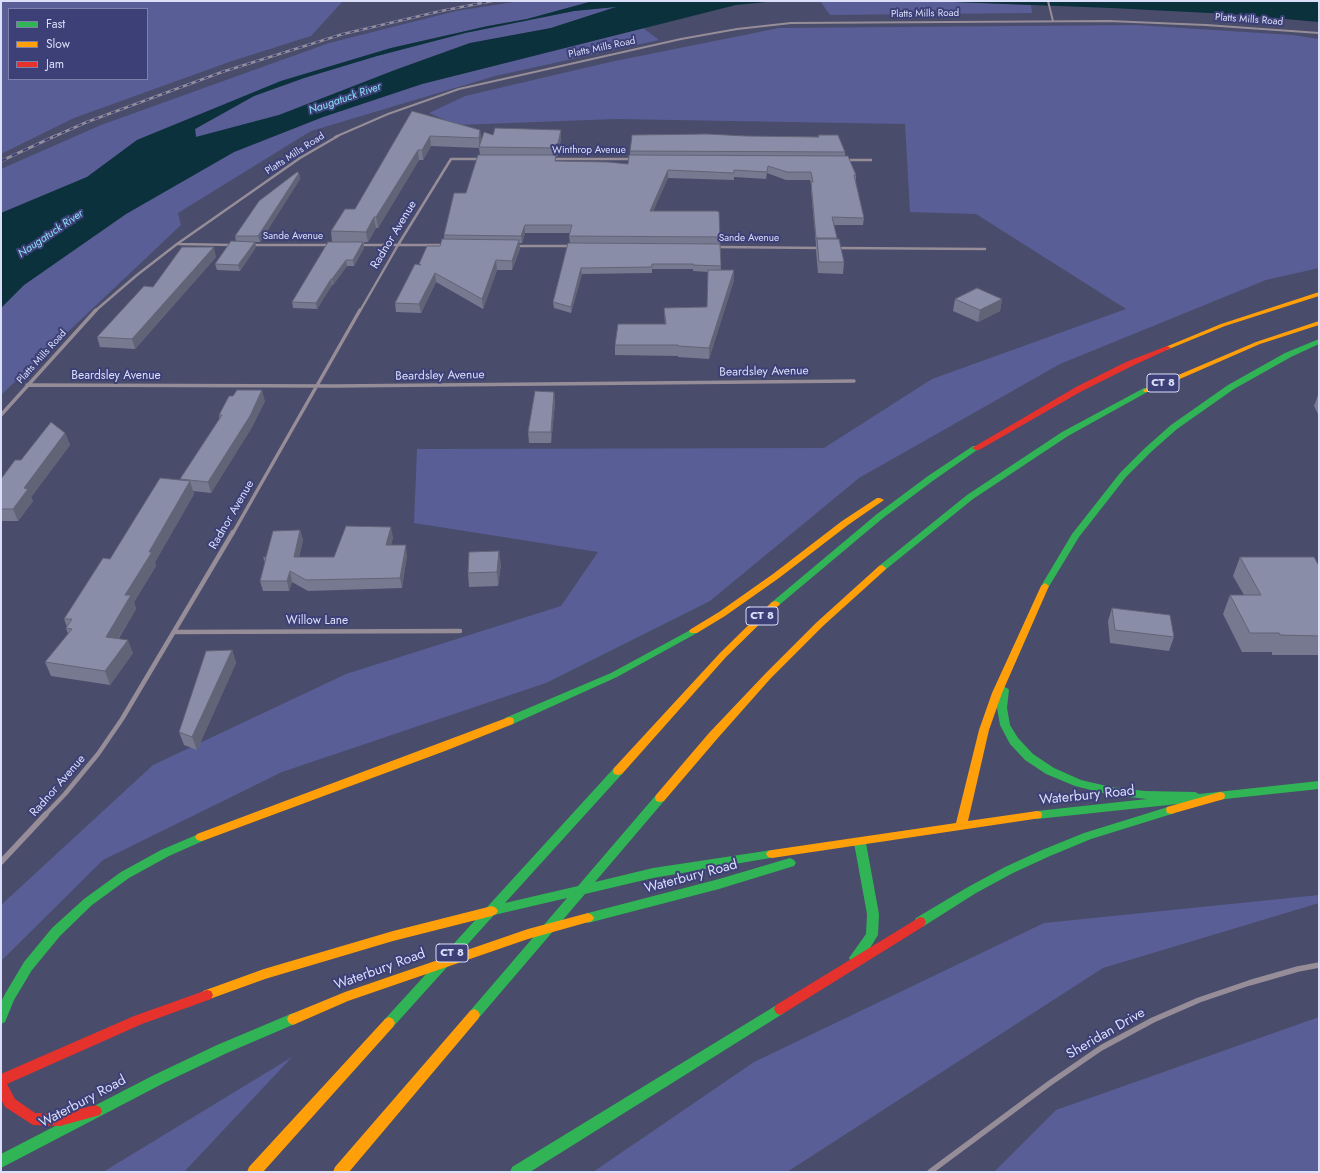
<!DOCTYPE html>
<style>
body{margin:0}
#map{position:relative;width:1320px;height:1173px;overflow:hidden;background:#494c6a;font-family:Jost,sans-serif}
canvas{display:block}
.frame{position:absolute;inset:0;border:2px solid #dbdffa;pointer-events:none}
.legend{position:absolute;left:8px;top:8px;width:140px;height:72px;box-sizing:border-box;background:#3c4077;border:1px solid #7c80ab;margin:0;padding:5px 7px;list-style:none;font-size:12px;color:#dbdffa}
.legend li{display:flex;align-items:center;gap:8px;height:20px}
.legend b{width:20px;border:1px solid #7c80ab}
</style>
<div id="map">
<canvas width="1320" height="1173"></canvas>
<div class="frame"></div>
<ul class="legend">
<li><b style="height:5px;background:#30b455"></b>Fast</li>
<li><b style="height:5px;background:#ff9f0a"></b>Slow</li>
<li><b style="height:5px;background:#e5322d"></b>Jam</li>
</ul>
</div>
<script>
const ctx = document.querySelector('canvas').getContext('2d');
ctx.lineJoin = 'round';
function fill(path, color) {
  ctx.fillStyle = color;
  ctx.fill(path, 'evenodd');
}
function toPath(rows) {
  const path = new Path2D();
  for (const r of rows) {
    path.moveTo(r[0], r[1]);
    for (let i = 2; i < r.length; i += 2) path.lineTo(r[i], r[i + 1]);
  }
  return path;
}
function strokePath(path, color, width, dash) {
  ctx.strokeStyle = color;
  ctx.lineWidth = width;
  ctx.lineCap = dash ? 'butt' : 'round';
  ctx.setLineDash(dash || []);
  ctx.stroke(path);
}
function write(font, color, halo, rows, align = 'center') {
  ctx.font = font + ' Jost,sans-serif';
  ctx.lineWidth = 4;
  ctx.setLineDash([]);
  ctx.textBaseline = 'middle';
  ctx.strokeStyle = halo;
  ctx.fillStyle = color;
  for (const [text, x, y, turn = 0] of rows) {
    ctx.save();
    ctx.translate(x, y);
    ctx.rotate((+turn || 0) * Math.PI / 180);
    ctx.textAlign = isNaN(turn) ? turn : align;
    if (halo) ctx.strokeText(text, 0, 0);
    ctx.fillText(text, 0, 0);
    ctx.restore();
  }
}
const green = toPath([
 [1,1,343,1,311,36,232,61,74,118,1,154],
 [9,9,147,9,147,79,9,79],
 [521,1,593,1,527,19,488,26,391,48,281,81,137,140,87,177,1,213,1,169,101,125,329,43,456,11],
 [820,1,928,1,1031,5,1032,13,830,15],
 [619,6,551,28,470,43,395,70,279,115,196,137,195,129,254,96,304,78,377,56,465,33,574,11],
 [1136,25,1292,35,1319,39,1319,268,1266,280,1060,364,859,478,710,601,546,683,282,772,103,860,1,961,1,905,153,765,346,674,561,606,598,552,414,523,417,449,824,448,932,379,1126,309,976,214,910,212,905,124,616,119,457,125,429,113,465,96,610,62,779,28],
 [643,28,659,40,495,76,311,131,178,213,181,225,1,395,1,308,24,285,126,214,234,152,323,117,422,84],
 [1319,895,1319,903,1103,968,787,1172,593,1172,754,1062,1044,923],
 [1319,1017,1319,1172,994,1172,1056,1110],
 [292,1057,184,1172,103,1172]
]);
const water = toPath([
 [593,1,778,1,736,5,422,84,323,117,234,152,126,214,24,285,1,308,1,213,87,177,137,140,281,81,391,48,488,26,527,19],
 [616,7,551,28,470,43,395,70,279,115,196,137,195,129,254,96,304,78,377,56,465,33,574,11],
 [928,1,1319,1,1319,22,1229,14,1111,8]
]);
const streetFar4 = toPath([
 [1048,1,1053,21],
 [335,137,388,114,459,89,681,39,737,29,791,23,1109,21,1206,25,1319,33]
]);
const streetFar3 = toPath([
 [552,159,633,159],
 [844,160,871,160],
 [178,244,233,245],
 [252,245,331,245],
 [360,245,445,245],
 [516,246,573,246],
 [716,247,821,248],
 [836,248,985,249],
 [95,311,137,275,177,244,300,158,338,136],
 [360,311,398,245,451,159,481,159]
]);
const streetFar2 = toPath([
 [27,385,335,386,854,381],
 [1,415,96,310],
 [233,533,360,310]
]);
const streetFar1 = toPath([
 [174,632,460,631],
 [45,815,65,794,98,754,122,719,233,532]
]);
const street = toPath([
 [1,862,46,814],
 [930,1172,1050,1083,1101,1048,1153,1020,1199,1000,1249,983,1298,969,1319,965]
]);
const fast = toPath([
 [1319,339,1319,344,1291,357,1234,389,1177,429,1151,452,1126,477,1079,537,1048,588,1042,588,1041,586,1072,534,1120,473,1145,448,1171,425,1228,385,1285,353,1319,339],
 [1144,388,1150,388,1151,390,1068,436,973,499,885,570,879,570,878,568,879,566,967,495,1062,432,1144,388],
 [973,446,976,446,980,448,934,480,883,518,778,606,772,606,770,604,772,602,877,514,928,476,973,446],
 [694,628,697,629,699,631,697,633,617,677,513,724,509,725,505,724,504,721,505,718,611,673,694,628],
 [1004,687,1007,688,1009,690,1007,708,1010,725,1018,738,1033,754,1054,768,1081,780,1111,787,1145,791,1195,792,1199,794,1319,781,1319,789,1037,819,1033,818,1032,815,1033,812,1037,811,1147,799,1111,795,1075,786,1046,774,1025,760,1010,744,1000,725,997,708,999,690,1001,688,1004,687],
 [618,767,622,768,623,771,622,774,505,903,578,886,656,795,660,794,664,795,665,798,664,801,595,882,653,868,772,850,776,851,778,854,776,857,653,878,585,894,478,1019,474,1021,470,1019,468,1015,470,1011,567,898,494,915,393,1027,389,1029,385,1027,383,1023,385,1019,614,768,618,767],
 [1171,806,1175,807,1176,810,1175,813,1091,839,1050,856,1013,873,976,893,924,926,920,927,916,926,914,922,916,918,968,887,1005,867,1042,850,1084,833,1171,806],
 [201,833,205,834,207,837,205,840,169,856,129,878,92,905,60,936,32,970,14,1000,5,1022,1,1024,1,1002,5,994,24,962,52,928,84,899,121,872,161,850,201,833],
 [860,839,864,840,866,843,879,914,878,935,865,956,859,962,855,963,851,962,849,958,866,934,867,914,854,843,856,840,860,839],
 [790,858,794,860,796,863,794,866,719,889,588,923,584,921,582,918,584,915,588,913,719,879,790,858],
 [780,1003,784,1005,786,1009,784,1013,530,1172,510,1172,512,1167,780,1003],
 [293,1013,297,1015,299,1019,297,1023,227,1053,164,1083,1,1168,1,1154,154,1075,217,1045,293,1013]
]);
const slow = toPath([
 [1319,292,1319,296,1225,326,1169,349,1167,350,1163,348,1221,324,1319,292],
 [1319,321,1319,325,1260,344,1150,392,1144,392,1143,390,1256,342,1319,321],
 [877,498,880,498,884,500,848,525,779,578,725,616,697,633,691,633,689,631,691,629,719,612,773,574,842,521,877,498],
 [882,565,886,568,885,570,823,626,771,678,717,739,664,801,660,802,656,801,655,798,656,795,709,733,765,674,817,622,879,566,882,565],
 [1045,583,1049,586,1002,693,989,730,968,821,1037,811,1041,812,1042,815,1041,818,772,858,768,857,766,854,768,851,772,850,956,823,979,730,992,693,1041,586,1045,583],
 [775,601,778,602,780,604,778,606,726,657,622,774,618,775,614,774,613,771,614,768,720,653,772,602,775,601],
 [509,717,513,718,514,721,513,724,445,751,205,840,201,841,197,840,195,837,197,834,509,717],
 [1220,792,1224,793,1225,796,1224,799,1171,814,1167,813,1166,810,1167,807,1220,792],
 [492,906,496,908,498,911,496,914,492,916,393,941,265,979,207,1000,203,999,201,995,203,991,264,969,393,931,492,906],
 [588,913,592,915,594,918,592,921,528,939,348,1001,293,1025,289,1023,287,1019,289,1015,345,992,528,929,588,913],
 [474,1009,478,1011,480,1015,478,1019,349,1172,333,1172,335,1167,470,1011,474,1009],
 [389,1017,393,1019,395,1023,393,1027,263,1172,247,1172,249,1167,385,1019,389,1017]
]);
const jam = toPath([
 [1167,346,1171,348,1169,349,1132,366,1082,391,979,450,976,450,972,448,1076,387,1126,362,1167,346],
 [920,917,924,918,926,922,924,926,784,1013,780,1015,776,1013,774,1009,776,1005,920,917],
 [207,990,211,991,213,995,211,999,142,1024,7,1084,15,1099,35,1113,60,1114,95,1105,100,1107,102,1111,100,1115,60,1126,33,1125,5,1107,1,1099,1,1074,134,1016,207,990]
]);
const railFar1 = toPath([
 [53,137,87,122,222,72,343,34,441,11,492,1]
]);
const rail = toPath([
 [1,161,55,136]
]);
const wall = toPath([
 [412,111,480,130,481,140,480,147,493,135,561,130,561,138,558,156,556,156,556,161,628,164,630,155,630,151,746,136,818,137,818,135,845,152,845,156,856,175,856,182,864,218,863,225,834,225,837,238,837,239,844,262,843,274,818,273,816,251,816,245,811,190,811,184,810,180,786,180,767,173,766,179,734,177,734,180,668,178,653,211,720,237,721,270,734,280,709,359,678,357,678,356,615,355,615,345,665,324,664,308,707,307,708,272,693,271,693,269,652,269,652,273,582,274,571,313,554,308,553,302,570,243,569,236,570,233,525,233,522,243,519,243,520,249,512,270,497,270,483,309,436,282,421,313,396,312,395,303,419,265,419,264,440,246,444,239,444,235,466,193,480,155,479,148,431,146,423,160,419,160,378,228,376,228,368,242,364,242,364,248,354,266,347,266,333,285,332,285,317,309,293,308,292,302,332,242,331,231,355,209],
 [299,173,300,179,260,242,255,242,256,247,240,271,217,270,215,264,236,241,235,236],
 [216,257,135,349,100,347,97,337,153,287],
 [955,299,1002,299,1000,311,978,322,953,311],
 [554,392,555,403,551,443,529,443,528,432],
 [1319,392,1319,416,1314,406],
 [265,401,252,427,211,493,193,491,194,494,155,562,156,566,134,602,136,609,119,638,133,653,110,685,51,676,45,662,68,634,66,628,67,627,64,619,110,559,181,480,180,479,219,419,219,415],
 [65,433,70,445,31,497,33,501,18,521,1,521,1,479,21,460],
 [300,530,303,540,299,557,334,557,393,537,391,545,407,555,402,588,308,591,292,582,289,591,263,591,260,581,265,563,263,557,266,557],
 [1240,557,1319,566,1319,655,1272,655,1272,652,1242,652,1223,614,1230,595,1244,595,1233,576],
 [501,564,498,586,469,587,468,573],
 [1112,608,1174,637,1169,651,1110,643,1108,621],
 [232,650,236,663,197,750,184,745,179,732]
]);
const shadedWall = toPath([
 [480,130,481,140,479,148,479,138],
 [561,130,561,138,558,156,557,148],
 [430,136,431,146,423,160,422,150],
 [418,150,419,160,378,228,376,217],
 [668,170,668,178,650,219,650,211],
 [299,173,300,179,260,242,258,236],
 [374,217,376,228,368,242,366,232],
 [525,225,525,233,522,243,521,236],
 [519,240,520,249,512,270,512,261],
 [255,242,256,247,240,271,238,265],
 [363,242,364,248,354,266,353,260],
 [214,247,216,257,135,349,132,339],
 [346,260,347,266,333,285,332,279],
 [496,260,497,270,483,309,482,299],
 [581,268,582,274,571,313,571,307],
 [734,270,734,280,709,359,709,348],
 [435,273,436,282,421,313,419,304],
 [331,279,332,285,317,309,316,303],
 [1002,299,1000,311,978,322,980,310],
 [262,390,265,401,252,427,211,493,208,482],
 [554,392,555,403,551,443,551,432],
 [65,433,70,445,31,497,33,501,18,521,13,509,24,488],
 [190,481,194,494,155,562,156,566,134,602,136,609,111,650,106,637,125,595,149,552],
 [391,527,393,537,388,556,386,545],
 [300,530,303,540,296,567,294,557],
 [406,545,407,555,402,588,400,578],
 [499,551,501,564,498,586,497,572],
 [290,571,292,582,289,591,287,581],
 [128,640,133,653,110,685,105,671],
 [232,650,236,663,197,750,192,737]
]);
const building = toPath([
 [412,111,480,130,479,138,430,136,422,150,418,150,376,217,374,217,366,232,331,231,345,209,355,209,412,111],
 [495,128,561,130,557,148,479,147,484,132,493,135,495,128],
 [707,134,746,136,819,137,818,135,838,135,845,152,630,151,632,135,707,134],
 [478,155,556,155,555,161,608,162,628,164,629,155,848,156,856,175,854,175,864,218,832,217,837,238,816,238,811,182,813,182,811,172,787,172,768,166,767,172,734,170,734,173,668,170,650,211,717,211,719,212,720,237,569,236,572,225,525,225,521,236,444,235,454,193,466,193,478,155],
 [297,172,299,173,258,236,235,236,259,201,297,172],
 [442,239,519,240,512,261,496,260,482,299,435,273,419,304,395,303,415,264,421,265,419,264,427,246,440,246,442,239],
 [817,239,839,239,844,262,819,262,817,239],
 [231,241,255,242,238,265,215,264,231,241],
 [328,242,363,242,353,260,346,260,332,279,331,279,316,303,292,302,328,242],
 [568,243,720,244,721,266,693,265,693,264,652,264,652,267,581,268,571,307,553,302,568,243],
 [182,247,214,247,132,339,97,337,144,286,153,287,182,247],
 [708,270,734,270,709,348,678,346,678,345,615,345,618,324,666,324,664,308,707,307,708,270],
 [977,288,1002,299,980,310,955,299,977,288],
 [237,390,262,390,250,416,208,482,180,479,222,415,219,415,229,396,233,396,237,390],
 [535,391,554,392,551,432,528,432,535,391],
 [51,422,65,433,24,488,28,489,13,509,1,509,1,479,15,460,21,460,51,422],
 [160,478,190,481,149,552,152,552,125,595,131,595,106,637,128,640,105,671,45,662,72,629,66,628,72,619,64,619,103,558,110,559,160,478],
 [346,526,391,527,386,545,406,545,400,578,306,580,290,571,287,581,260,581,266,558,263,557,266,557,273,531,300,530,294,557,334,557,346,526],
 [499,551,497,572,468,573,469,552,499,551],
 [1240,557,1314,557,1319,566,1319,636,1280,635,1279,633,1250,633,1230,595,1261,595,1240,557],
 [1112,608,1170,615,1174,637,1115,630,1112,608],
 [232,650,192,737,179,732,206,651,232,650]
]);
const farStreetnames = [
 ["Platts Mills Road",925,14,-1],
 ["Platts Mills Road",1249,20,4],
 ["Platts Mills Road",602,48,-12],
 ["Winthrop Avenue",589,151],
 ["Platts Mills Road",295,154,-33],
 ["Sande Avenue",293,237],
 ["Sande Avenue",749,239],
 ["Platts Mills Road",42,357,-48]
];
const farWaternames = [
 ["Naugatuck River",345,99,-19],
 ["Naugatuck River",51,234,-34]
];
const shields = [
 [1163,383,32],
 [762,616,32],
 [452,953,32]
];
const shieldNames = [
 ["CT 8",1163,383],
 ["CT 8",762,616],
 ["CT 8",452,953]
];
const streetNames = [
 ["Radnor Avenue",394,235,-59],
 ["Beardsley Avenue",764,372,-1],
 ["Beardsley Avenue",116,376],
 ["Beardsley Avenue",440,376,-1],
 ["Radnor Avenue",232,515,-60],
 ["Willow Lane",317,621],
 ["Radnor Avenue",58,786,-49]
];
const nearStreetnames = [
 ["Waterbury Road",1087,796,-6],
 ["Waterbury Road",691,877,-15],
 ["Waterbury Road",380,970,-20],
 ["Sheridan Drive",1106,1034,-30],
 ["Waterbury Road",83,1102,-28]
];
fill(green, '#595e97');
fill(water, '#0b313c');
strokePath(streetFar4, '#968d98', 2);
strokePath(streetFar3, '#968d98', 2.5);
strokePath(streetFar2, '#968d98', 3.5);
strokePath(streetFar1, '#968d98', 4.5);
strokePath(street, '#968d98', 5.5);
fill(fast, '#30b455');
fill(slow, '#ff9f0a');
fill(jam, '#e5322d');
strokePath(railFar1, '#928e9b', 2.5);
strokePath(rail, '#928e9b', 3);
strokePath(railFar1, '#3c4077', 1.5, [4.5]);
strokePath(rail, '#3c4077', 2, [6]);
fill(wall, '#777990');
fill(shadedWall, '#616376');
fill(building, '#8a8da8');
strokePath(building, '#616376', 1);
write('10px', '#dbdffa', '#3c4077', farStreetnames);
write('italic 11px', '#8ce0f8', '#3c4077', farWaternames);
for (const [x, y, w] of shields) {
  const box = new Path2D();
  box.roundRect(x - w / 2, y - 9, w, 18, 3);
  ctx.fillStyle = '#3c4077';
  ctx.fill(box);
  strokePath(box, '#dbdffa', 1);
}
write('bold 11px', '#dbdffa', null, shieldNames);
write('12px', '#dbdffa', '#3c4077', streetNames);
write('14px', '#dbdffa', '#3c4077', nearStreetnames);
</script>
